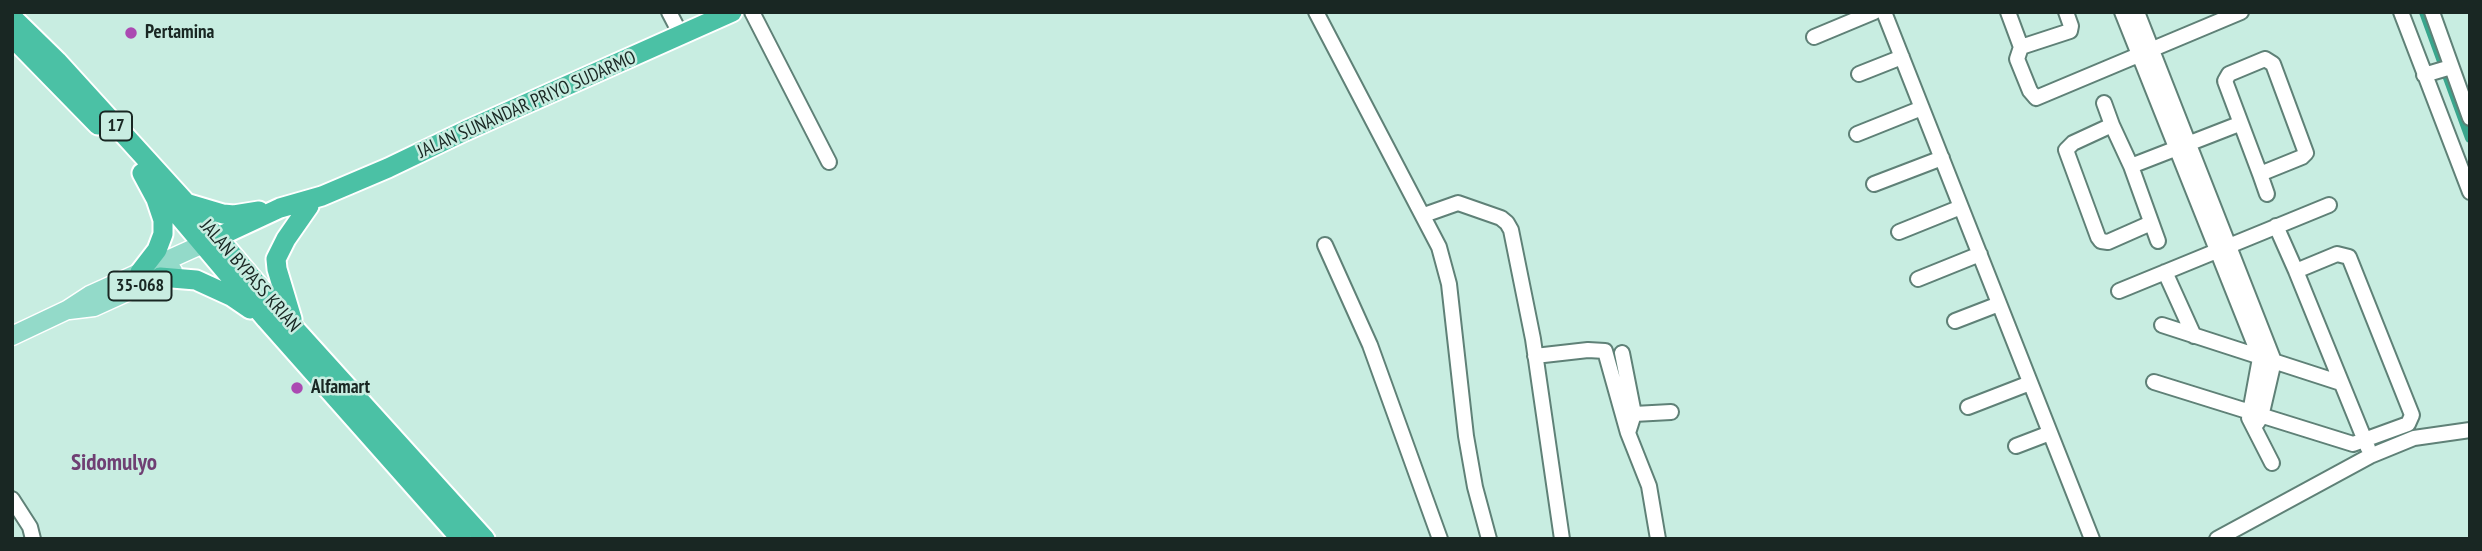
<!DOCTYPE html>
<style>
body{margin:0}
#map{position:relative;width:2482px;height:551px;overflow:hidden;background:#c8ede1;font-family:"PT Sans Narrow",sans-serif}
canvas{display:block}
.frame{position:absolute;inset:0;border:14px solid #192723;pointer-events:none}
</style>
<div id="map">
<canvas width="2482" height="551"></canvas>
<div class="frame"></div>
</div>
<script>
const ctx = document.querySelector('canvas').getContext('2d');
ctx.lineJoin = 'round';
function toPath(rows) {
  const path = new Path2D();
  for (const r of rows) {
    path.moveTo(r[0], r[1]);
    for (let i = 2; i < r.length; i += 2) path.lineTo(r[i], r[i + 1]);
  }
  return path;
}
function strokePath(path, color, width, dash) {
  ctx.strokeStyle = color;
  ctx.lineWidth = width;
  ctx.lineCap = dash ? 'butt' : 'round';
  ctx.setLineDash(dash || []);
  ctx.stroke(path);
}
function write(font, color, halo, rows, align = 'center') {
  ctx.font = font + ' "PT Sans Narrow",sans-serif';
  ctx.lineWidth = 5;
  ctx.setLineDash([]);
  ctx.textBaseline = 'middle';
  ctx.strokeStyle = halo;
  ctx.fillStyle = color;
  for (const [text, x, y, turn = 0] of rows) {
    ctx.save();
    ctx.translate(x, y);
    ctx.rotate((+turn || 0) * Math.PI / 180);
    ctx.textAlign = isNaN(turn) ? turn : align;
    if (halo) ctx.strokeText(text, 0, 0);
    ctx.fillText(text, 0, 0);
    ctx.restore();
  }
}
const canal = toPath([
 [2424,12,2470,138]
]);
const minor = toPath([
 [669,12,681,35],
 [752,12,829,162],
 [1316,12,1439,247,1449,284,1466,436,1475,487,1489,539],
 [1884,12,2092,539],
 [2008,12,2021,47,2017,59,2030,91,2036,98,2241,12],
 [2122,12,2260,358,2249,418,2272,463],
 [2137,12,2274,361,2261,417,2257,423],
 [2401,12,2470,192],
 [2432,12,2470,118],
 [1814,37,1874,12],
 [2021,47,2070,31,2071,26,2066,12],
 [2265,59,2273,64,2306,153,2302,157,2260,174,2225,81,2229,74,2265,59],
 [1859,74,1902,57],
 [2424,75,2451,67],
 [2104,103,2112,125,2073,143,2066,150,2098,237,2101,241,2108,242,2151,223],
 [2112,125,2131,166],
 [1857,134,1922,108],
 [2260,174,2267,194],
 [1874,184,1942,158],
 [1424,215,1458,203,1501,218,1507,223,1511,230,1533,339,1562,539],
 [2276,226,2296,271,2368,448],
 [1899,232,1961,207],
 [2158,241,2131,166,2239,124],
 [1325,245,1370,345,1440,539],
 [2165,272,2194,336],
 [1918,279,1980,254],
 [2119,291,2329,205],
 [1955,321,1999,304],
 [2162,325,2341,383],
 [1622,353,1634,414,1628,433,1649,486,1658,539],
 [1535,356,1588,350,1605,351,1628,433],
 [2154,382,2353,444,2408,424,2412,415,2349,257,2337,254,2296,271],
 [1968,407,2030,383],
 [1634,414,1671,412],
 [2016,446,2050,433],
 [12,499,30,527,33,539],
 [2217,539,2370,456,2414,438,2470,430]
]);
const major = toPath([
 [69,310,94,307,173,271],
 [12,336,67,310,90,295,203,244]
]);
const highway = toPath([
 [12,17,57,61,218,238,296,330,485,539],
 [12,37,98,125],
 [163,197,266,319,461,539],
 [186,203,223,214,234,215,259,211],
 [207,242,280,208,322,196,388,168,465,131,732,12],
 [140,272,157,250,163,234,163,220,156,199,142,173],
 [160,277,196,280,231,296,250,309],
 [292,319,277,269,276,259,286,239,309,206]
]);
const markers = [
 [131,33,7,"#ab4ab2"],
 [297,388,7,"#ab4ab2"]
];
const shields = [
 [116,126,32],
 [140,286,63]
];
const shieldNames = [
 ["17",116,126],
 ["35-068",140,286]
];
const poiNames = [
 ["Pertamina",145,33],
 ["Alfamart",311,388]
];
const streetNames = [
 ["JALAN SUNANDAR PRIYO SUDARMO",527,105,-24],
 ["JALAN BYPASS KRIAN",250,276,49]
];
const quarterNames = [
 ["Sidomulyo",114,463]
];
strokePath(canal, '#39a68d', 10);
strokePath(minor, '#5f8177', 18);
strokePath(major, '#fff', 21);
strokePath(highway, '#fff', 23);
strokePath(minor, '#fff', 14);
strokePath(major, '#93dac9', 18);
strokePath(highway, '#4bc1a5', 19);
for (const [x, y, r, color] of markers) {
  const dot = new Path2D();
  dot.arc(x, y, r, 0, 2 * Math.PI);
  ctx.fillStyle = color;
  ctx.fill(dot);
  strokePath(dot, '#c8ede1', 2.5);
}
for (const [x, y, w] of shields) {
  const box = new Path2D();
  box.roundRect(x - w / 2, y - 14.5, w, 29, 5);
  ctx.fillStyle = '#c8ede1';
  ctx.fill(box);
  strokePath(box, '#192723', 2);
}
write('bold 18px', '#192723', null, shieldNames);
write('bold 19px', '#192723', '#c8ede1', poiNames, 'left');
write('19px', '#192723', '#c8ede1', streetNames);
write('bold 23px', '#6f3f73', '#c8ede1', quarterNames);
</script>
